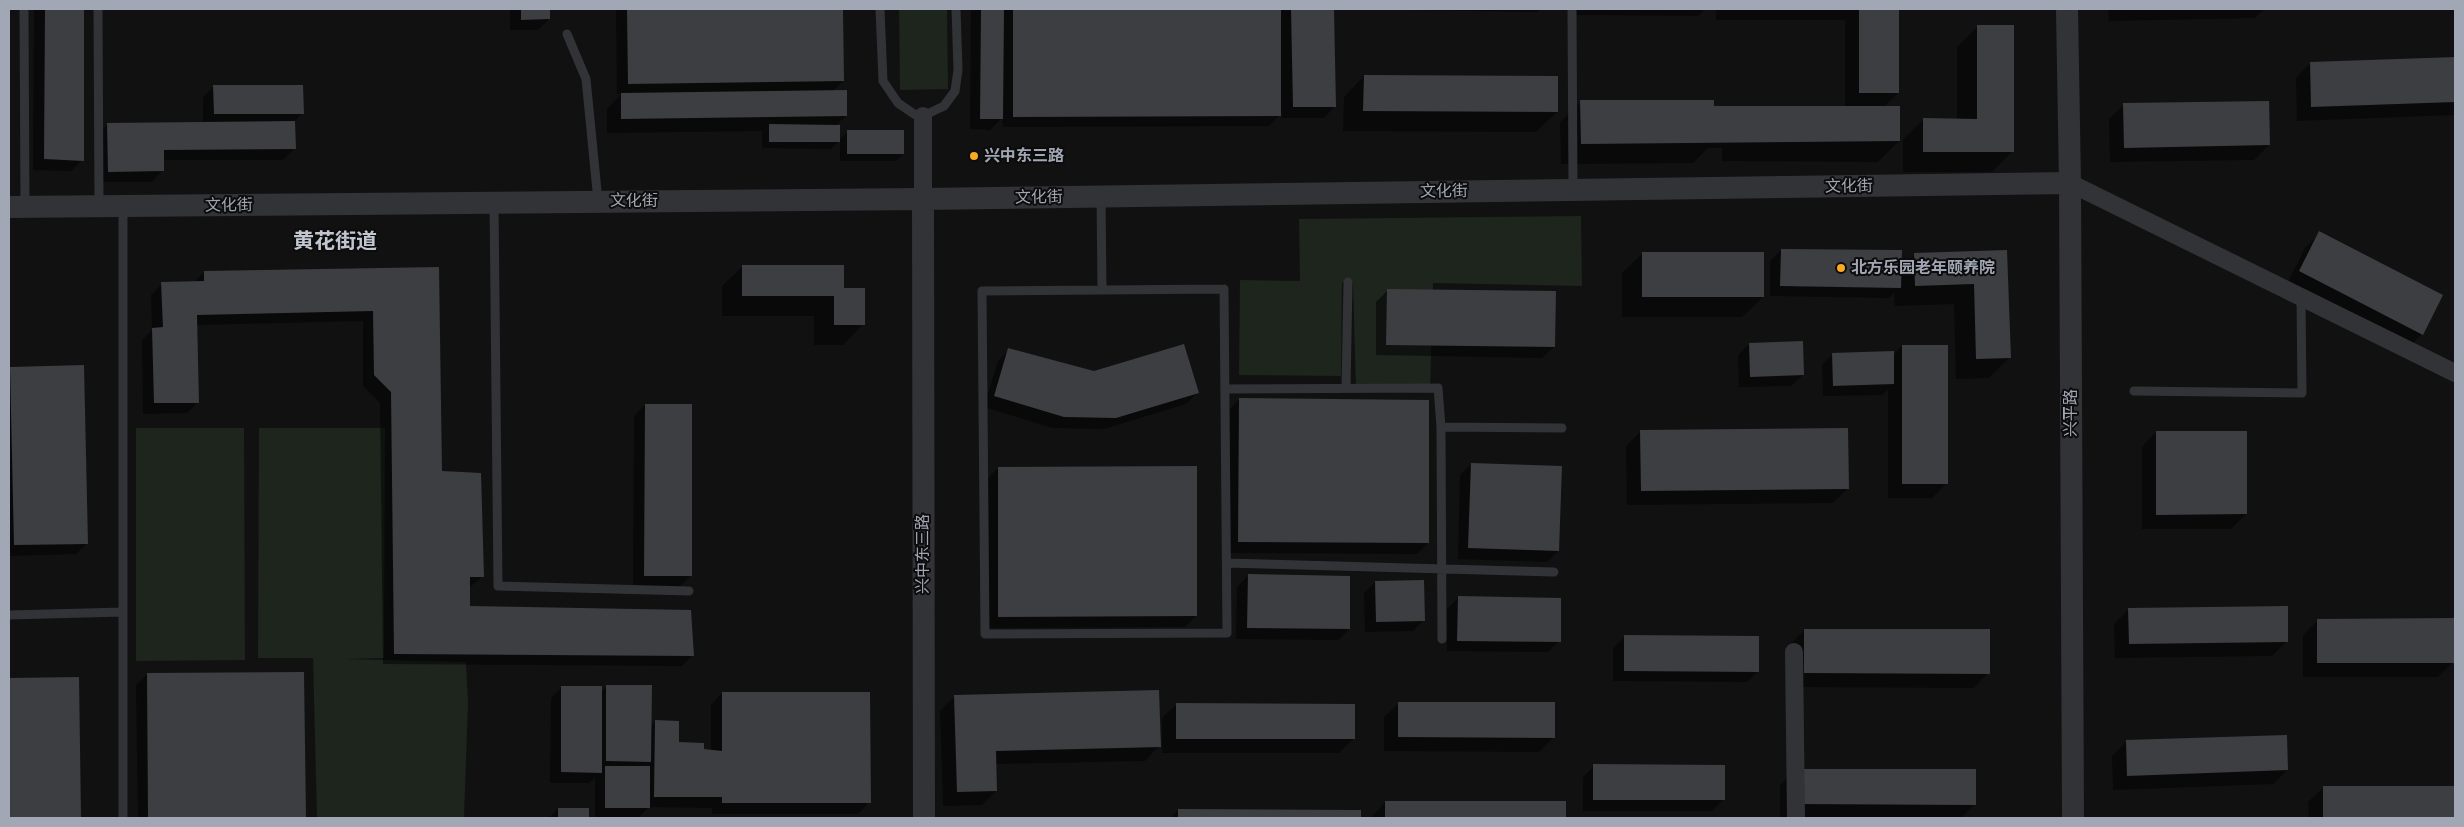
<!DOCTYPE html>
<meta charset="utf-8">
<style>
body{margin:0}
#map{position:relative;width:2464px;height:827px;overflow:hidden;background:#111112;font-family:"Exo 2",sans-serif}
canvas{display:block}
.frame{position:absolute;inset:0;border:10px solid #a1a7b4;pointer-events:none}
</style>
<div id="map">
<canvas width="2464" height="827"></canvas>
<div class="frame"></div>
</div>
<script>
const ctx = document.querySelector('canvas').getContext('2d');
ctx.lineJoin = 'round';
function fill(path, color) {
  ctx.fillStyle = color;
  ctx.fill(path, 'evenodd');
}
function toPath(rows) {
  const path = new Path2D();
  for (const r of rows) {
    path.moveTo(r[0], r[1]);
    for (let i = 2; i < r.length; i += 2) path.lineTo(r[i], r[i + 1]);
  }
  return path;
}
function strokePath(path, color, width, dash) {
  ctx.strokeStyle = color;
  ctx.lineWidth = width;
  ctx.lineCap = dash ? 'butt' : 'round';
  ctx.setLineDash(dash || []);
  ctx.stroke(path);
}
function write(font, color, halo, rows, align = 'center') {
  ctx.font = font + ' "Exo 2","Noto Sans SC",sans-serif';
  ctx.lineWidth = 4;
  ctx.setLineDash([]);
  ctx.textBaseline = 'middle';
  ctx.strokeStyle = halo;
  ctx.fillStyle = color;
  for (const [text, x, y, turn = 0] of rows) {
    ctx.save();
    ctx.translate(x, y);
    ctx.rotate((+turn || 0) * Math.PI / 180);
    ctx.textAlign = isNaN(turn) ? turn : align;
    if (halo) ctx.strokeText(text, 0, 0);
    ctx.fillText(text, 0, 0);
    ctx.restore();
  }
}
const green = toPath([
 [899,9,947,9,948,89,900,90],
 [1581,216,1582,286,1433,283,1430,393,1356,391,1353,283,1342,282,1341,376,1239,375,1240,280,1300,281,1299,219],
 [136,428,244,428,245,660,136,661],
 [259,428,385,428,384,658,346,659,466,662,468,703,464,818,317,818,313,658,258,658]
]);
const shadow = toPath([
 [34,9,83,9,82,160,71,171,33,170],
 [510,9,549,9,549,19,538,30,510,30],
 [616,9,842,9,843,81,833,91,846,116,835,126,839,140,848,131,903,154,896,161,840,161,840,140,831,149,762,148,762,131,607,133,607,109,621,94,617,94],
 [971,9,1333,9,1335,106,1324,118,1282,118,1282,113,1269,126,1003,127,1002,118,990,130,970,129],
 [1339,9,1540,9,1537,12],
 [1571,9,1705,9,1698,16,1571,15],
 [1716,9,1898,9,1898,93,1884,107,1899,141,1878,162,1722,161,1722,148,1708,148,1693,163,1561,164,1560,122,1581,102,1713,108,1845,107,1845,20,1716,20],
 [2108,9,2264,9,2255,18,2109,21],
 [1977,27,2013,151,1992,172,1903,172,1903,140,1923,120,1957,120,1957,47],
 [2455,58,2454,115,2297,121,2296,78,2310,63],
 [1364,76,1557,112,1536,132,1343,131,1344,97],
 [214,86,302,113,294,122,294,149,283,160,163,160,163,170,152,182,97,182,97,135,108,124,203,123,203,97],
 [2124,105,2269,145,2254,160,2110,162,2109,119],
 [2320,233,2422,334,2407,349,2286,286,2305,248],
 [1781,250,1900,269,1914,255,2006,252,2009,358,1989,378,1956,379,1954,304,1895,306,1894,293,1889,298,1770,296,1770,261],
 [1643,253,1763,297,1742,317,1622,317,1622,273],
 [743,266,843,289,863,324,843,345,814,345,814,316,722,316,722,286],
 [438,269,441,473,483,576,469,588,469,607,693,655,682,666,383,664,380,403,363,386,363,321,196,325,198,402,187,413,143,414,142,340,152,330,151,295,162,284,194,283,204,272],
 [1387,291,1554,347,1542,358,1376,355,1376,302],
 [1749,344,1803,375,1791,386,1739,387,1738,355],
 [1902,346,1947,483,1932,498,1888,498,1888,389,1882,395,1823,396,1822,365,1833,354,1892,356],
 [1009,350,1094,372,1197,393,1186,404,1104,429,1052,428,984,407,998,361],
 [11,368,87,543,76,554,9,556,9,370],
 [1239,400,1428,543,1417,554,1228,553,1228,411],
 [645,405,690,576,679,587,633,586,634,416],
 [1641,431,1847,489,1833,503,1627,505,1626,446],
 [2156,432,2246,514,2231,529,2142,529,2142,447],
 [1471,464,1558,551,1547,562,1458,559,1460,475],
 [998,468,1196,616,1185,627,988,628,987,479],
 [1248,576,1349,629,1338,640,1236,639,1237,587],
 [1375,582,1424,620,1413,631,1365,632,1364,593],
 [1458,598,1559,641,1548,652,1447,651,1447,609],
 [2129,609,2287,641,2272,656,2115,658,2114,624],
 [2318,620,2453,662,2438,677,2303,677,2303,635],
 [1804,630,1988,673,1974,688,1790,687,1790,645],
 [1624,637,1758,671,1747,682,1613,681,1613,648],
 [303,673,305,818,138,818,136,685,147,674],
 [77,678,79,818,9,818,9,679],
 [607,686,650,727,655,722,678,743,711,751,711,705,722,693,869,802,858,814,712,814,712,808,649,807,638,818,595,818,595,778,589,783,550,783,551,698,562,687,601,692],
 [955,696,1159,746,1145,761,996,764,996,791,982,805,943,806,940,711],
 [1399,703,1554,737,1539,752,1384,751,1384,717],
 [1177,704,1354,738,1339,753,1162,753,1162,718],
 [2127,741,2287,770,2273,784,2113,790,2112,756],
 [1594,766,1723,800,1712,811,1583,811,1583,777],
 [1795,770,1975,804,1961,818,1780,818,1780,785],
 [2455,787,2455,818,2309,818,2308,802,2323,788],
 [1385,802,1564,803,1564,818,1371,818],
 [558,809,587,810,587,818,549,818],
 [1178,810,1359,811,1359,818,1170,818]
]);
const building = toPath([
 [45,9,84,9,84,161,44,159],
 [521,9,550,9,550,19,521,20],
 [627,9,843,9,844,81,628,84],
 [981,9,1004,9,1003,119,980,119],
 [1013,9,1281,9,1281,116,1013,117],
 [1291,9,1334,9,1336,107,1293,107],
 [1859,9,1899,9,1899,93,1859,93],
 [1977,25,2014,25,2014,152,1923,152,1923,118,1977,119],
 [2455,57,2455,102,2311,107,2310,62],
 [1364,75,1558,76,1558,112,1363,111],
 [213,85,303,85,304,114,214,114],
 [847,90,847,116,621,119,621,93],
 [1580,100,1714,100,1714,106,1900,106,1900,141,1581,144],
 [2269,101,2270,145,2124,148,2123,103],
 [295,121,296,149,164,150,164,171,108,172,107,123],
 [769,124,840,125,840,142,769,142],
 [847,130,904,130,904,154,847,154],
 [2319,231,2443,295,2423,335,2299,271],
 [1781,249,1902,250,1901,288,1780,286],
 [2007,250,2011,358,1976,359,1974,284,1915,286,1914,253],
 [1642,252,1764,252,1764,297,1642,297],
 [742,265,844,265,844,288,865,288,865,325,834,325,834,296,742,296],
 [439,267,442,471,481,473,484,577,470,577,470,606,691,610,694,656,394,654,391,392,374,375,373,311,197,315,199,403,154,403,152,328,163,327,161,282,204,281,204,271],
 [1387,289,1556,291,1555,347,1386,345],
 [1803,341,1804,375,1750,377,1749,343],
 [1184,344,1199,393,1116,418,1064,417,994,396,1008,348,1094,371],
 [1902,345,1948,345,1948,484,1902,484],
 [1894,351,1894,384,1833,386,1832,353],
 [84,365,88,544,14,545,10,367],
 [1239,398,1429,400,1429,543,1238,542],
 [645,404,692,404,692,576,644,576],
 [1848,428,1849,489,1641,491,1640,430],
 [2156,431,2247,431,2247,514,2156,515],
 [1471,463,1562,466,1559,551,1468,548],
 [1197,466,1197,616,998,617,998,467],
 [1248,574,1350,576,1350,629,1247,628],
 [1424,580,1425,621,1376,622,1375,581],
 [1458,596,1561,598,1561,642,1457,641],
 [2288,606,2288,642,2129,644,2128,608],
 [2454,618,2454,663,2317,663,2317,619],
 [1804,629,1990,629,1990,674,1804,673],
 [1624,635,1759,636,1759,672,1624,671],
 [304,672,306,818,148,818,147,673],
 [79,677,81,818,9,818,9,678],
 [606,685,652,685,651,762,606,761],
 [561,686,602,686,602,773,561,772],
 [1159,690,1161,747,996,751,997,791,957,792,954,695],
 [722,692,870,692,871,803,722,803,722,797,654,797,655,720,679,721,679,742,704,743,704,749,722,751],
 [1398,702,1555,702,1555,738,1398,737],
 [1176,703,1355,704,1355,739,1176,739],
 [2287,735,2288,770,2127,776,2126,740],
 [1593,764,1725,765,1725,800,1593,800],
 [605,766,650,766,650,808,605,808],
 [1794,769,1976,769,1976,805,1794,804],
 [2323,786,2455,786,2455,818,2323,818],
 [1385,801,1566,801,1566,818,1385,818],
 [558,808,589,808,589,818,558,818],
 [1178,809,1361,810,1361,818,1178,818]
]);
const service = toPath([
 [24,9,25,207],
 [98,9,99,206],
 [880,9,883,81,898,103,914,114,923,116,944,106,955,91,958,70,956,9],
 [1572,9,1573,188],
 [567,34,586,79,598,201],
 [1101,197,1102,290],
 [494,203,498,586,689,591],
 [123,206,123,818],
 [1224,289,1227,633,985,634,982,291,1224,289],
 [1346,388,1348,282],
 [1225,389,1438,388,1441,427],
 [2134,391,2302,393,2301,297],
 [1227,563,1554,572],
 [9,615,123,612],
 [1442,639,1441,427,1562,428]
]);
const minor = toPath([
 [2070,183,2455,373],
 [923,199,923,116],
 [1794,652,1796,818]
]);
const tertiary = toPath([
 [2067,9,2070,183,2073,818],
 [923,199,924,818],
 [9,207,923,199,2070,183]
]);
const markers = [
 [974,156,5,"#fba920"],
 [1841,268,5,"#fba920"]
];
const poiNames = [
 ["兴中东三路",984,156],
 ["北方乐园老年颐养院",1851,268]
];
const streetNames = [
 ["文化街",1849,186,-1],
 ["文化街",1444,191,-1],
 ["文化街",1039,197,-1],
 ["文化街",634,201],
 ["文化街",229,205,-1],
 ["兴平路",2071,413,-90],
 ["兴中东三路",923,554,-90]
];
const districtNames = [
 ["黄花街道",335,241]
];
fill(green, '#1d251d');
fill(shadow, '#0007');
fill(building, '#3c3e42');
strokePath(service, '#313337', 9);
strokePath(minor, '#313337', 18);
strokePath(tertiary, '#313337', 22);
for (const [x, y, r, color] of markers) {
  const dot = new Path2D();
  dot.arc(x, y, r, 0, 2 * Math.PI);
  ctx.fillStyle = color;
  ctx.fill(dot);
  strokePath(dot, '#0c0c0d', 2);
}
write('bold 16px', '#a1a7b4', '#0c0c0d', poiNames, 'left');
write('16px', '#a1a7b4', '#0c0c0d', streetNames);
write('bold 21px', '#c2c6d0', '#0c0c0d', districtNames);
</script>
